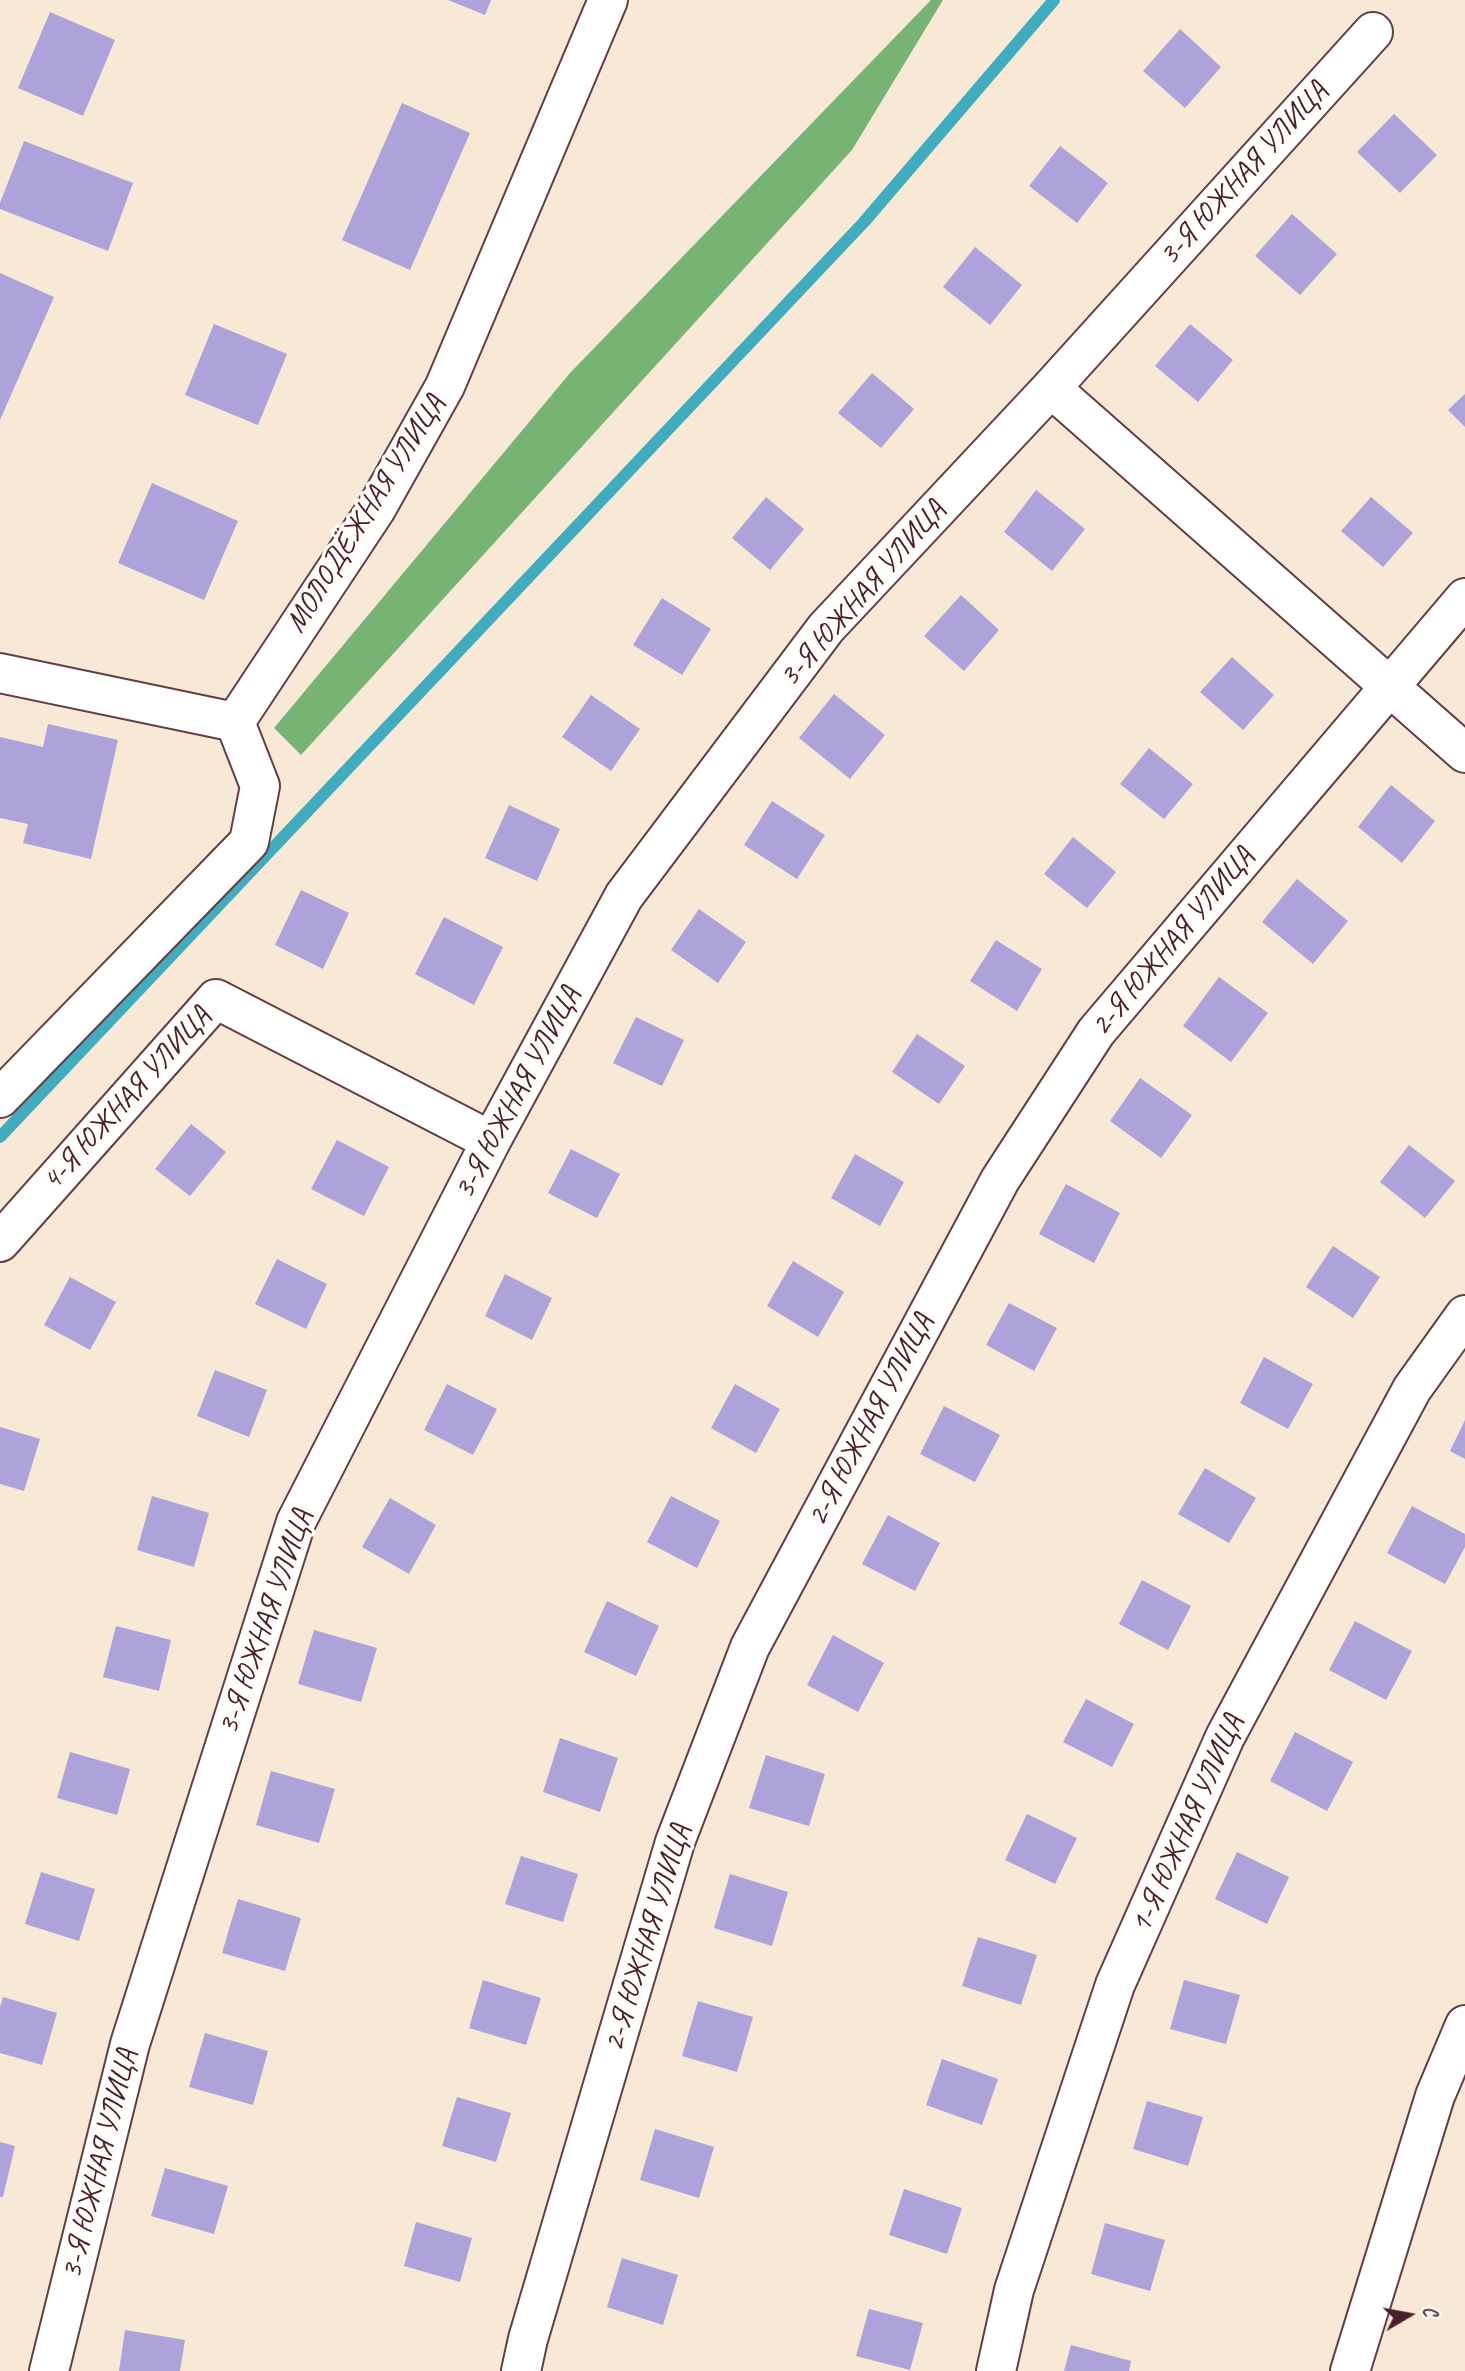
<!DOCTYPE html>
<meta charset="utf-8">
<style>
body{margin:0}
#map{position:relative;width:1465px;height:2371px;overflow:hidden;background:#f8e9d6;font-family:Caveat,sans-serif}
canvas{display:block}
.north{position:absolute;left:1374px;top:2280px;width:70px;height:70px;-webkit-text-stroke:5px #fdfcf7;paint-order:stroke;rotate:80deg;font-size:19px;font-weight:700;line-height:28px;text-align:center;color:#4a1f2b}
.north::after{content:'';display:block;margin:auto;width:24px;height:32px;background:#4a1f2b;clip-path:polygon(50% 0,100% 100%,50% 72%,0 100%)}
</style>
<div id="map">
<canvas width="1465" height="2371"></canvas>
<div class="north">С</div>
</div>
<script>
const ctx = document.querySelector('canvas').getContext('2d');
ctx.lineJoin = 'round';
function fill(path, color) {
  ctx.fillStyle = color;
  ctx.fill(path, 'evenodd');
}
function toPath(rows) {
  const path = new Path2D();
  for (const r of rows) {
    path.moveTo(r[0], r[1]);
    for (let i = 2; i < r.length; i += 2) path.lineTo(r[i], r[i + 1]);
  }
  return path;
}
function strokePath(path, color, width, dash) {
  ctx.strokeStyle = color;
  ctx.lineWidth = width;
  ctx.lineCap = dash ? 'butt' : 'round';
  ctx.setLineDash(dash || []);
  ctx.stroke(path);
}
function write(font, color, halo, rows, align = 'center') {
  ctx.font = font + ' Caveat,sans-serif';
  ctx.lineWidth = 7;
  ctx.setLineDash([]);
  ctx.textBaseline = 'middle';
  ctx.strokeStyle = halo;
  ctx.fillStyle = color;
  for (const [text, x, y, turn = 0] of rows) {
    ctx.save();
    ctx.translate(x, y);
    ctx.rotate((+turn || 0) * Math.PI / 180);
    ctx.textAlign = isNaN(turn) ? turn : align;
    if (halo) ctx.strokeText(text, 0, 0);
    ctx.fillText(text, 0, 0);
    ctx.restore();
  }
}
const forest = toPath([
 [931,0,943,0,852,150,301,755,274,728,570,373]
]);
const stream = toPath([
 [0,1137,864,222,1054,0]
]);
const building = toPath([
 [448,0,491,0,485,15],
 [50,12,115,40,83,116,18,88],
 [1180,29,1221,67,1185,108,1143,71],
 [402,103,470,133,410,270,342,240],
 [1394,114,1437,155,1400,193,1357,152],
 [24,141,133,183,108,251,0,209,0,203],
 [1060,146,1108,183,1077,223,1029,186],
 [1292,214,1337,254,1300,295,1255,256],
 [975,247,1022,285,990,325,943,287],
 [0,273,54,297,0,420],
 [214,324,287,354,258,425,185,395],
 [1190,324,1233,360,1198,402,1155,366],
 [872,373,914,409,881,448,838,413],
 [1465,394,1465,427,1448,410],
 [152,483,238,521,204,600,118,563],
 [1036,490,1085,529,1052,571,1004,532],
 [766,497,804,529,770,570,732,538],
 [1371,497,1413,533,1383,567,1341,531],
 [961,595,999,630,964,671,924,636],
 [662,598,711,629,682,675,633,645],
 [1232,657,1274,695,1243,730,1200,692],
 [834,694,885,735,850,779,799,738],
 [591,695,640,729,611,771,562,737],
 [48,724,118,740,91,859,23,843,28,824,0,818,0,737,43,747],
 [1149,748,1193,784,1164,819,1120,784],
 [1391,785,1435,821,1402,863,1358,827],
 [772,801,825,835,797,879,744,845],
 [509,805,560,829,537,881,485,858],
 [1073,837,1116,872,1087,908,1044,874],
 [1297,879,1348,921,1313,964,1262,922],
 [301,890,349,913,323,969,275,945],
 [699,909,746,942,718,983,671,950],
 [444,917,503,947,474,1005,415,974],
 [996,940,1042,969,1017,1011,970,981],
 [1219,977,1268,1013,1231,1062,1183,1026],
 [636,1017,684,1040,662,1086,613,1063],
 [917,1034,965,1066,939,1104,892,1072],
 [1140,1078,1192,1115,1161,1158,1110,1121],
 [191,1124,226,1152,190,1196,155,1169],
 [337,1140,389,1167,364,1216,311,1189],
 [1409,1145,1455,1181,1425,1218,1380,1182],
 [571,1149,620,1174,597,1218,548,1193],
 [855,1154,904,1182,880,1226,831,1198],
 [1066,1184,1120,1213,1094,1263,1039,1234],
 [1333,1246,1380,1277,1353,1318,1306,1287],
 [277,1259,327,1284,306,1329,255,1304],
 [793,1261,844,1292,818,1337,767,1306],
 [505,1274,552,1298,532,1340,485,1316],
 [70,1277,116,1302,90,1350,44,1325],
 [1009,1303,1057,1328,1034,1371,986,1345],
 [1264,1357,1313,1384,1288,1429,1240,1403],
 [215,1370,267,1390,249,1437,197,1416],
 [447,1384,497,1409,473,1455,424,1430],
 [735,1384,780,1409,756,1453,711,1428],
 [944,1406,1000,1435,975,1482,920,1454],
 [1465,1420,1465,1459,1450,1451],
 [0,1427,40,1439,24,1491,0,1484],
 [1205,1468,1256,1498,1229,1543,1178,1514],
 [152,1496,209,1513,194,1567,137,1550],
 [671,1496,720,1521,697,1568,647,1542],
 [390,1498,436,1525,409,1574,362,1547],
 [1412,1506,1465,1534,1465,1547,1445,1584,1387,1553],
 [888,1515,940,1543,915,1591,862,1564],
 [1142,1580,1191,1606,1168,1650,1119,1624],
 [607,1601,659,1626,636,1676,584,1652],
 [1355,1621,1412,1651,1386,1700,1329,1670],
 [116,1626,171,1640,159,1691,103,1677],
 [314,1630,377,1648,361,1702,298,1684],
 [833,1635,884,1663,858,1712,807,1685],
 [1086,1699,1134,1724,1112,1767,1063,1742],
 [1295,1732,1353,1762,1327,1811,1270,1781],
 [560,1738,618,1758,600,1812,543,1792],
 [70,1752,130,1769,117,1815,57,1798],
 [766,1755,825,1774,809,1826,749,1808],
 [271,1771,335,1789,319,1843,256,1825],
 [1027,1814,1077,1838,1055,1884,1005,1860],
 [1237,1852,1289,1877,1267,1924,1215,1899],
 [521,1856,578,1874,563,1922,505,1904],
 [41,1872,95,1889,79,1941,25,1924],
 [730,1874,788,1892,772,1946,714,1928],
 [238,1899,301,1918,285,1971,222,1953],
 [978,1937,1037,1955,1021,2005,962,1986],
 [483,1980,541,1998,526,2045,469,2028],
 [1184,1980,1240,1995,1226,2044,1170,2029],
 [3,1997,57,2013,42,2065,0,2053,0,2007],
 [698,2001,753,2017,737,2072,682,2056],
 [205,2033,268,2051,253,2105,189,2087],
 [942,2059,998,2079,982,2125,926,2105],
 [457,2097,511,2113,496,2162,442,2146],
 [1147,2101,1203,2117,1188,2166,1133,2149],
 [655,2129,714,2147,699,2198,640,2180],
 [0,2142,15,2146,3,2197,0,2197],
 [165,2168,228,2186,214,2234,151,2216],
 [904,2189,962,2208,947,2254,889,2235],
 [416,2222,472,2238,460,2282,404,2266],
 [1105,2223,1165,2240,1150,2291,1091,2274],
 [622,2258,678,2275,663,2325,607,2307],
 [869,2309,923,2323,910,2370,856,2356],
 [125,2330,185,2340,180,2371,119,2371],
 [1071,2345,1131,2361,1129,2371,1064,2371]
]);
const minor = toPath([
 [1051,388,1465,753],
 [0,673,235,722,376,509,445,386,608,0],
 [0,1098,249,842,260,786,235,722],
 [0,1242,216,999,491,1141],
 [49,2371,130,2044,296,1522,491,1141,624,896,826,628,1051,388,1373,32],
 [521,2371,528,2339,675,1842,750,1647,1000,1180,1096,1032,1465,598],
 [996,2371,1014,2290,1115,1985,1225,1737,1412,1389,1465,1315],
 [1350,2371,1435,2096,1465,2025]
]);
const streetNames = [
 ["3-Я ЮЖНАЯ УЛИЦА",1244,174,-48],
 ["МОЛОДЁЖНАЯ УЛИЦА",366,514,-58],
 ["3-Я ЮЖНАЯ УЛИЦА",863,594,-49],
 ["2-Я ЮЖНАЯ УЛИЦА",1173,942,-50],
 ["3-Я ЮЖНАЯ УЛИЦА",518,1093,-62],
 ["4-Я ЮЖНАЯ УЛИЦА",127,1099,-48],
 ["2-Я ЮЖНАЯ УЛИЦА",871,1420,-62],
 ["3-Я ЮЖНАЯ УЛИЦА",266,1622,-71],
 ["1-Я ЮЖНАЯ УЛИЦА",1188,1824,-66],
 ["2-Я ЮЖНАЯ УЛИЦА",648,1938,-73],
 ["3-Я ЮЖНАЯ УЛИЦА",100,2164,-76]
];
fill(forest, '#77b373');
strokePath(stream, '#40acbe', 12);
fill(building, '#ada2d9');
strokePath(minor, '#643d45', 42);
strokePath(minor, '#fff', 38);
write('30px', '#4a1f2b', '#fdfcf7', streetNames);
</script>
